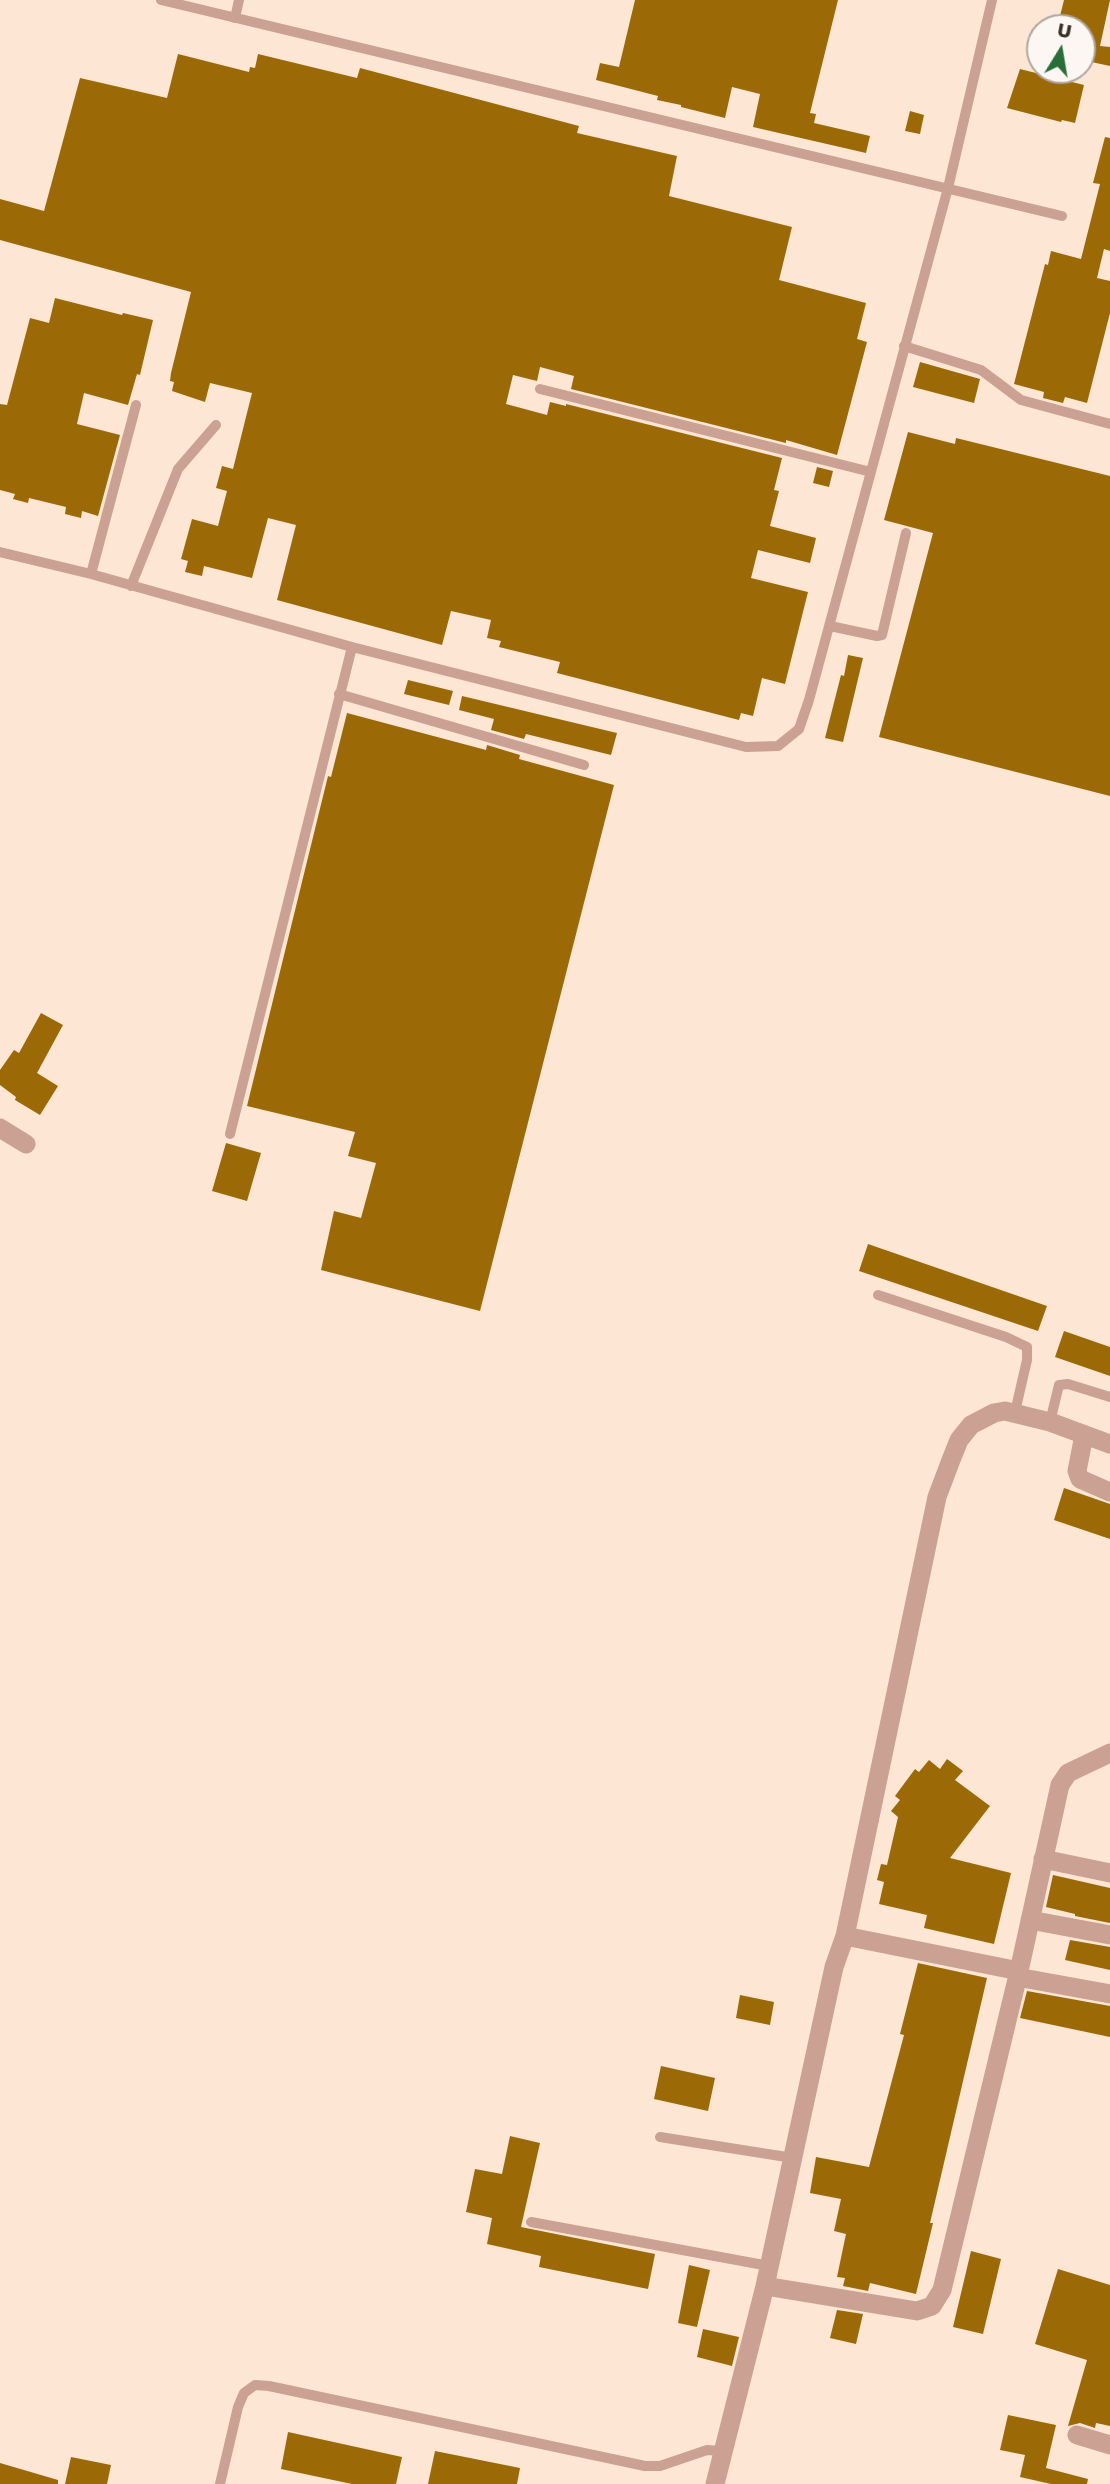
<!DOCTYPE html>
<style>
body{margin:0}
#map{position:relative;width:1110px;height:2484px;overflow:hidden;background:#fee6d5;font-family:"Golos Text",sans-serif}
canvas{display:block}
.north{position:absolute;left:1026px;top:14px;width:70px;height:70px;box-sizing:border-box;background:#fdf7f3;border:2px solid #afa7a1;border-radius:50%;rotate:11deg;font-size:19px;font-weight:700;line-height:28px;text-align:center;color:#3a2f26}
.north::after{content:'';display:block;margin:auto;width:24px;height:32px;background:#296e39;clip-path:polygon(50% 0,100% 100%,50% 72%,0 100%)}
</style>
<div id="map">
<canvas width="1110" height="2484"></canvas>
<div class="north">U</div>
</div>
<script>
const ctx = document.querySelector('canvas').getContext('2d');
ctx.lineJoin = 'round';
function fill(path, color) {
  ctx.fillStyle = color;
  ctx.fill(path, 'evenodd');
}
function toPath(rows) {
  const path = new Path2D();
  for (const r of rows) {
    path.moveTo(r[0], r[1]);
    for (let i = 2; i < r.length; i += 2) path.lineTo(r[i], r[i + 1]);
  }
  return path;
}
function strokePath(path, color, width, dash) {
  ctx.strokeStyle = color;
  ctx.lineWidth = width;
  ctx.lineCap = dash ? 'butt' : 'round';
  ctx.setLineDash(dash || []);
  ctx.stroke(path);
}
const building = toPath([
 [635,0,838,0,810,113,816,114,814,123,870,136,866,153,753,127,760,94,732,87,725,118,681,107,681,105,657,100,658,96,596,80,600,63,619,67],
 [1064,0,1110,0,1100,46,1110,47,1110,66,1082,60,1082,28,1057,28],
 [178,54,249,72,250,67,255,68,258,54,357,78,360,68,579,126,577,133,677,156,669,196,792,227,779,280,866,303,857,339,867,342,837,455,786,440,786,443,571,389,574,376,540,367,537,381,513,375,506,404,547,415,550,402,566,406,566,404,782,458,774,490,779,491,770,526,816,538,810,563,758,550,751,578,808,592,785,684,762,678,753,716,741,713,739,720,557,673,560,662,499,647,501,641,487,638,491,620,451,611,442,645,277,600,296,525,268,518,252,578,204,566,202,576,185,572,188,561,181,559,192,519,218,526,227,491,216,488,222,466,233,469,252,393,210,383,205,402,172,391,174,382,170,381,171,373,191,292,0,240,0,199,44,211,80,78,167,98],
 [1020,69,1084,85,1075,123,1062,120,1061,122,1007,108],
 [910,111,924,115,920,134,905,131],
 [1105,137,1110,138,1110,251,1104,249,1097,278,1110,281,1110,313,1087,403,1065,397,1063,403,1043,398,1044,392,1014,384,1045,264,1048,265,1051,251,1081,259,1100,184,1093,183],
 [55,298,122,315,123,313,153,320,140,375,137,374,128,405,84,393,77,424,120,435,98,516,82,511,81,518,65,514,66,507,29,498,28,503,13,499,15,494,0,490,0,404,7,405,30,318,49,323],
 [920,362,980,379,974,403,913,387],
 [908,432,955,444,956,438,1110,476,1110,796,879,737,933,533,884,520],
 [817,467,833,471,829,487,813,483],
 [848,655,863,658,843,742,825,738,841,675,844,676],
 [408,680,453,691,449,705,404,694],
 [462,696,617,733,611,755,526,734,524,739,491,730,494,719,459,710],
 [347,713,486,750,487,745,520,755,519,759,614,785,480,1311,321,1270,334,1211,361,1218,376,1163,348,1156,355,1132,247,1106,328,776,331,777],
 [41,1013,63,1025,37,1073,58,1086,40,1115,15,1100,16,1097,0,1085,0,1070,14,1050,19,1053],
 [226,1143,261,1153,247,1201,212,1191],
 [868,1244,1047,1306,1038,1331,859,1271],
 [1064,1331,1110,1347,1110,1376,1055,1357],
 [1064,1488,1110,1504,1110,1539,1054,1520],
 [947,1759,963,1771,955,1780,990,1806,950,1858,1011,1873,994,1944,924,1928,927,1915,879,1904,884,1882,877,1880,881,1864,887,1865,898,1817,891,1811,900,1800,895,1796,915,1769,919,1772,929,1760,940,1769],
 [1053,1875,1110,1888,1110,1923,1075,1916,1075,1914,1046,1907],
 [1070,1940,1110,1947,1110,1970,1065,1960],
 [918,1963,987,1978,930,2223,933,2223,916,2294,870,2283,868,2291,843,2286,845,2278,837,2277,846,2234,834,2231,841,2199,810,2193,816,2157,869,2167,904,2035,900,2034],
 [1027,1991,1110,2006,1110,2037,1020,2018],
 [740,1995,774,2002,770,2025,736,2018],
 [661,2066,715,2078,708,2111,654,2099],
 [510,2136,540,2143,521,2227,655,2254,648,2289,539,2267,541,2256,487,2244,492,2218,466,2212,475,2169,502,2174],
 [971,2251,1001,2259,983,2334,953,2327],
 [689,2265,710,2270,697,2327,678,2323],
 [1058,2269,1110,2285,1110,2426,1096,2423,1095,2428,1080,2423,1068,2426,1087,2360,1035,2344],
 [837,2310,863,2314,856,2344,830,2338],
 [703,2329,739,2337,732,2366,697,2357],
 [1008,2415,1056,2425,1046,2468,1088,2479,1087,2484,1051,2484,1020,2477,1025,2455,1000,2450],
 [288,2432,402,2457,396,2484,352,2484,281,2469],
 [435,2451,520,2468,517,2484,428,2484],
 [71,2457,111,2465,107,2484,65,2484],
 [0,2463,58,2480,58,2484,0,2484]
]);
const service = toPath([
 [161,0,1062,216],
 [235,18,239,0],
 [904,346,981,370,1021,400,1110,424],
 [540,389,871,472],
 [0,552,91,574,352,647,746,747,778,746,799,729,809,700,948,188,992,0],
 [91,574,136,405],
 [131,586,178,469,216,425],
 [830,626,877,636,882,635,906,533],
 [339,694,584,765],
 [230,1134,352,647],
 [878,1295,1006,1337,1027,1347,1027,1360,1015,1412],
 [1050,1422,1059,1385,1068,1384,1110,1397],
 [660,2137,793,2158],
 [531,2222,769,2266],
 [220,2484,238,2407,244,2393,255,2385,269,2386,645,2466,660,2466,707,2450,722,2451]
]);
const minor = toPath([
 [0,1128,26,1144],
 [1084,1435,1077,1471,1080,1479,1110,1492],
 [1043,1859,1110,1873],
 [1030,1920,1110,1935],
 [845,1936,1019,1971],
 [1017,1977,1110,1994],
 [765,2286,917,2311,932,2306,942,2290,1019,1971,1060,1785,1068,1773,1110,1753],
 [1077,2435,1110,2445],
 [715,2484,765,2286,834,1967,845,1936,937,1497,951,1460,959,1440,971,1425,994,1413,1005,1411,1050,1422,1110,1444]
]);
fill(building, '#9b6a06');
strokePath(service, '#caa193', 10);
strokePath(minor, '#caa193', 19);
</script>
